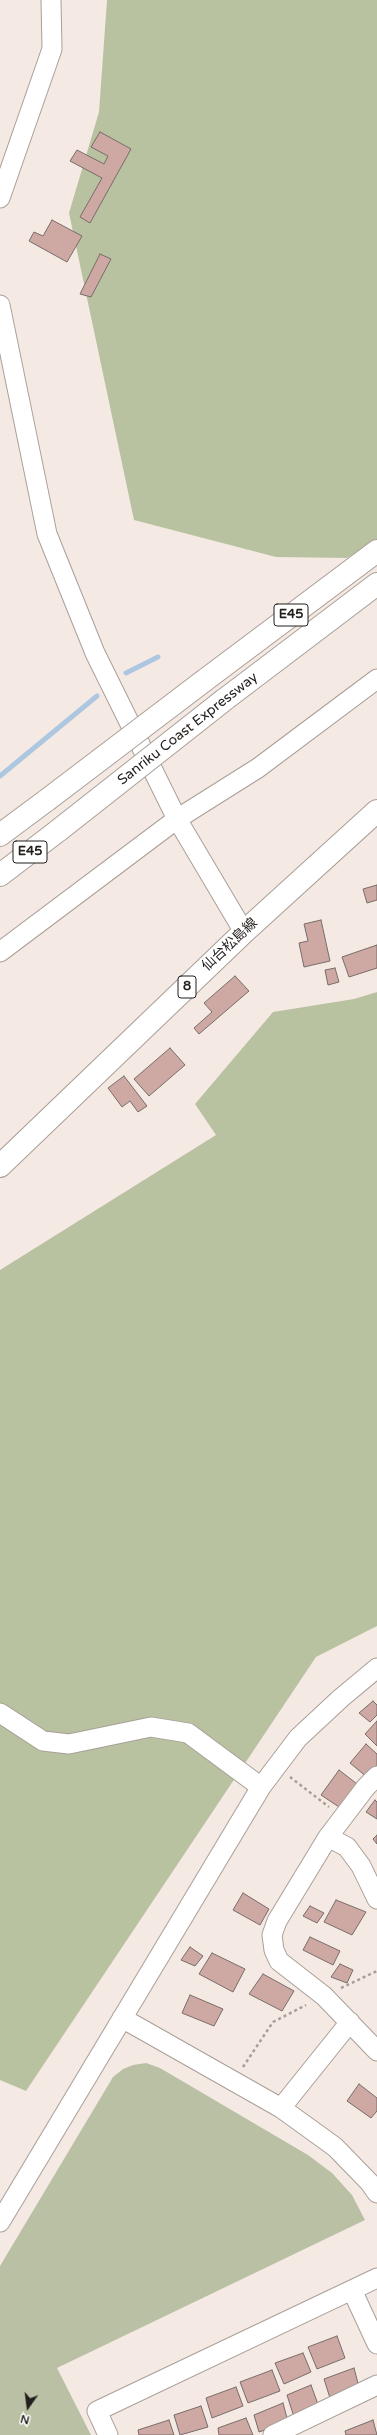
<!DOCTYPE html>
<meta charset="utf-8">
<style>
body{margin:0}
#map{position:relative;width:377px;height:2435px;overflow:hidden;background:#f5eae3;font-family:"Varela Round",sans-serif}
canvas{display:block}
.north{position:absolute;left:8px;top:2387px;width:40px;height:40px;-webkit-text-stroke:3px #fff;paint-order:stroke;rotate:194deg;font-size:11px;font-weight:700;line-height:16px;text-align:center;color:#231f1d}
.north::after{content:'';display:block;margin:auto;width:14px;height:18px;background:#231f1d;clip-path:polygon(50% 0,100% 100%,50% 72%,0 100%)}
</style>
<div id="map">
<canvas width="377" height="2435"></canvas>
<div class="north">N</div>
</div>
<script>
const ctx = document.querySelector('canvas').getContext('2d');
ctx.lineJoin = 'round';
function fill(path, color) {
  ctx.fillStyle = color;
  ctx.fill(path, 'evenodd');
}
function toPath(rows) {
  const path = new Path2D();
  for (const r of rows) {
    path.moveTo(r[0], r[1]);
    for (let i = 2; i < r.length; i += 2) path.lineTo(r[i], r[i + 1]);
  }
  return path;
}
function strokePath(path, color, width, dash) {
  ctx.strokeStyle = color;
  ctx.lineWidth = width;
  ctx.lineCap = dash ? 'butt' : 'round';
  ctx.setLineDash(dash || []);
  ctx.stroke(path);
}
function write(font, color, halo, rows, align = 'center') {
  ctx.font = font + ' "Varela Round","Noto Sans JP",sans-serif';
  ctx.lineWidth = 3.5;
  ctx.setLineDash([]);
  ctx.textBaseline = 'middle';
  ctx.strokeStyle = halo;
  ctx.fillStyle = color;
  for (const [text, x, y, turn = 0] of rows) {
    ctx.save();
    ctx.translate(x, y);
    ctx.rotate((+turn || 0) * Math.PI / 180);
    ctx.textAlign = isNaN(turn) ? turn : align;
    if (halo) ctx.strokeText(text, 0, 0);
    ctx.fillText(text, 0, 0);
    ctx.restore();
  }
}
const green = toPath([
 [146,2063,160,2068,308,2155,332,2173,352,2195,365,2220,57,2368,91,2435,0,2435,0,2266,113,2077,123,2069,133,2065]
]);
const forest = toPath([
 [107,0,377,0,377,540,347,558,276,557,134,520,69,213,99,112],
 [377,992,377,1626,316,1657,26,2091,0,2080,0,1270,216,1135,195,1104,273,1012,354,999]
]);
const stream = toPath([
 [126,673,158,657],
 [0,776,97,696]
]);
const building = toPath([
 [100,132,131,149,90,223,80,217,102,178,70,161,77,150,104,164,108,156,91,147,100,132],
 [52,220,82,236,67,262,29,241,34,232,43,236,52,220],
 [100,254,111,259,91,297,80,294,100,254],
 [377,885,377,900,367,903,363,889,377,885],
 [321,920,330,961,304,967,299,943,308,941,304,924,321,920],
 [377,945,377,968,349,977,342,957,377,945],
 [335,968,339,982,328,985,325,970,335,968],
 [235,976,249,991,199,1034,194,1028,212,1012,204,1003,235,976],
 [170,1048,185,1065,149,1096,134,1079,170,1048],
 [124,1076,147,1106,138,1112,130,1101,122,1107,108,1088,124,1076],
 [373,1701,377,1705,377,1715,370,1722,359,1713,373,1701],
 [377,1721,377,1746,365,1734,377,1721],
 [366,1744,377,1754,377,1769,368,1778,350,1763,366,1744],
 [339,1770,361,1787,342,1809,321,1795,339,1770],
 [375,1800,377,1802,377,1819,366,1812,375,1800],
 [377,1835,377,1844,373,1839,377,1835],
 [243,1893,269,1909,260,1925,233,1910,243,1893],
 [336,1900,366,1912,352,1935,324,1922,336,1900],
 [310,1906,324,1913,317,1923,303,1916,310,1906],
 [310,1937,340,1951,333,1965,303,1950,310,1937],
 [190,1947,203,1956,195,1966,181,1960,190,1947],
 [212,1953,245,1969,233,1992,199,1974,212,1953],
 [340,1964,353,1970,347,1983,331,1977,340,1964],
 [263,1974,294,1991,282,2011,249,1994,263,1974],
 [190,1995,223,2009,214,2026,182,2013,190,1995],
 [359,2084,377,2098,377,2111,371,2118,347,2101,359,2084],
 [337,2336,345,2358,317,2369,308,2347,337,2336],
 [303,2353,311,2372,284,2384,275,2363,303,2353],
 [354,2368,359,2387,330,2398,324,2379,354,2368],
 [272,2370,280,2391,248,2403,240,2382,272,2370],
 [311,2385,319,2407,294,2417,287,2395,311,2385],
 [236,2387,243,2406,212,2418,206,2398,236,2387],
 [283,2403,288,2422,259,2432,254,2415,283,2403],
 [201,2406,208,2427,180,2435,174,2415,201,2406],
 [246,2418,253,2435,219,2435,218,2428,246,2418],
 [169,2420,174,2435,139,2435,138,2430,169,2420],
 [373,2420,377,2435,346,2435,345,2431,373,2420]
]);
const path = toPath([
 [290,1777,329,1807],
 [341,1988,377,1971],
 [243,2067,273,2022,306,2005]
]);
const minor = toPath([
 [0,198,52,49,51,0],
 [0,305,47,534,95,653,177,819,244,932],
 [0,952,177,819,258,768,377,679],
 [0,1713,43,1741,69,1744,151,1727,188,1733,261,1787],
 [377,1776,366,1787,328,1837,277,1921,272,1935,274,1950,279,1961,324,1996,377,2051],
 [328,1837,347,1847,361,1866,377,1899],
 [122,2018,281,2108,335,2147,370,2183,377,2193],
 [281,2108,350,2022],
 [0,2222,261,1787,298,1738,341,1698,377,1668],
 [352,2290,377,2344],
 [108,2435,97,2411,377,2278],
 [273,2435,377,2385]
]);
const major = toPath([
 [0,1166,244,932,377,811]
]);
const highway = toPath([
 [205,680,377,551],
 [224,700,377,584],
 [0,835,47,800],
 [0,875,59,830]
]);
const highwayBridge = toPath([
 [47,800,205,680],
 [59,830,224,700]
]);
const shields = [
 [291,615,34],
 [30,852,34],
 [187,987,18]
];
const shieldNames = [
 ["E45",291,615],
 ["E45",30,852],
 ["8",187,987]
];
const streetNames = [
 ["Sanriku Coast Expressway",188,729,-38],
 ["仙台松島線",230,945,-43]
];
fill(green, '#b9c0a4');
fill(forest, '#b9c2a0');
strokePath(stream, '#aec7e1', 5);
fill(building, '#cea8a3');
strokePath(building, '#786c6a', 1);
strokePath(minor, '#a99f98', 21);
strokePath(major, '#a99f98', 24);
strokePath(highway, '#a99f98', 24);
strokePath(path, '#a79f99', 2.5, [3, 3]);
strokePath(minor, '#fff', 19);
strokePath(major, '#fff', 22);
strokePath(highway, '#fff', 22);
strokePath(highwayBridge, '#a99f98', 24, []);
strokePath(highwayBridge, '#fff', 22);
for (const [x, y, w] of shields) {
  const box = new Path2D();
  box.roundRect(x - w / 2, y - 11, w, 22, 3);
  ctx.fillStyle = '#fff';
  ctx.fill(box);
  strokePath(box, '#231f1d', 1);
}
write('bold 13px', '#231f1d', null, shieldNames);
write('14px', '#231f1d', '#fff', streetNames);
</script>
